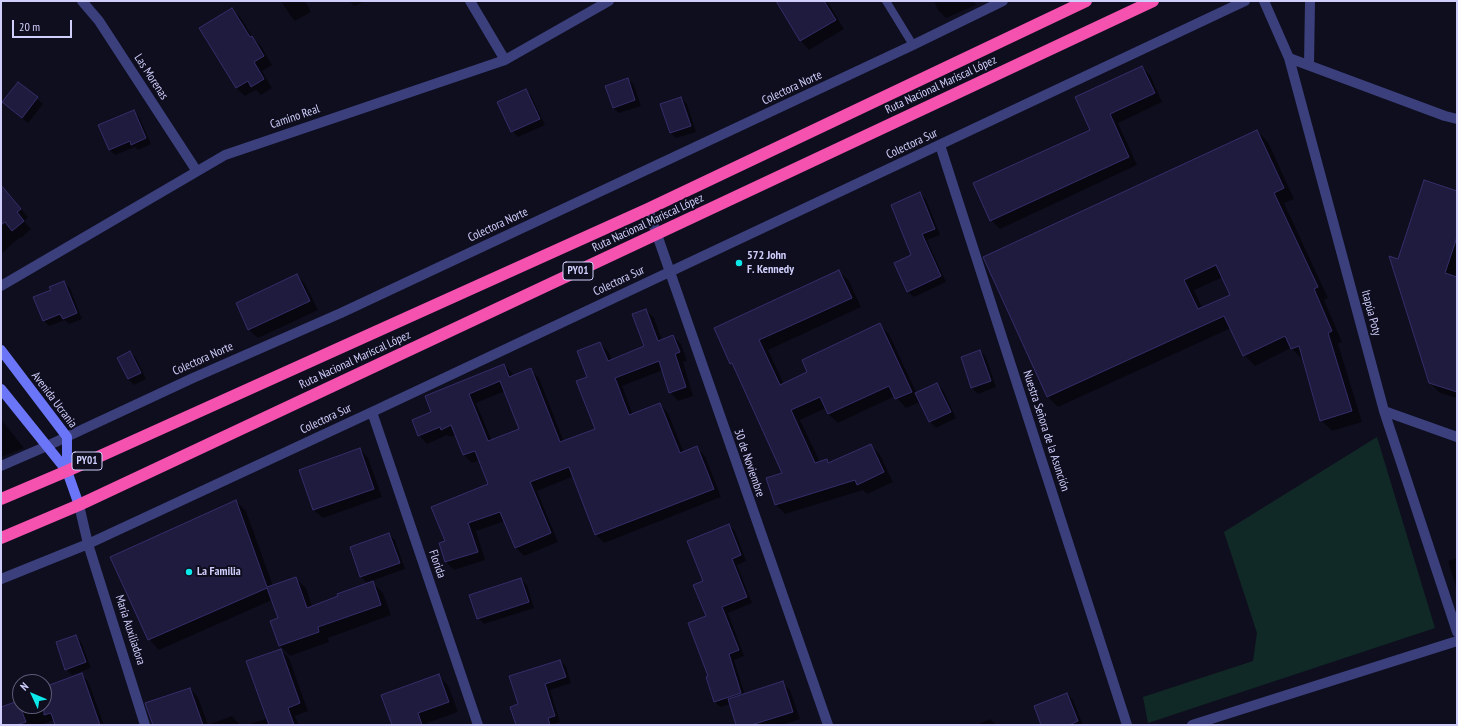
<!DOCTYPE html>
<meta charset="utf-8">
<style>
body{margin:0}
#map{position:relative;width:1458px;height:726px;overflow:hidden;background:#0f0e1f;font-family:"PT Sans Narrow",sans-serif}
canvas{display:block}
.frame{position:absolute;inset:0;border:2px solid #d0cffc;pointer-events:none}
.north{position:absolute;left:12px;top:674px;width:40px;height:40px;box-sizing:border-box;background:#0f0e1f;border:1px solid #5c5b77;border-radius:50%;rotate:314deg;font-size:11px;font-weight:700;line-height:16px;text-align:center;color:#d0cffc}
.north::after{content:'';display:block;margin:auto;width:14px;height:18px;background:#0de9ea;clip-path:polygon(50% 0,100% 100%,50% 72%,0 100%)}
.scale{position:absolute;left:12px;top:20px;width:60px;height:18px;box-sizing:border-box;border:2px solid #d0cffc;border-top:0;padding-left:5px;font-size:12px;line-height:14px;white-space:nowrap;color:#d0cffc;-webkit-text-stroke:3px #0f0e1f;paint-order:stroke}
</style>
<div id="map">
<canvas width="1458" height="726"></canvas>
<div class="frame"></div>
<div class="north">N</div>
<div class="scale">20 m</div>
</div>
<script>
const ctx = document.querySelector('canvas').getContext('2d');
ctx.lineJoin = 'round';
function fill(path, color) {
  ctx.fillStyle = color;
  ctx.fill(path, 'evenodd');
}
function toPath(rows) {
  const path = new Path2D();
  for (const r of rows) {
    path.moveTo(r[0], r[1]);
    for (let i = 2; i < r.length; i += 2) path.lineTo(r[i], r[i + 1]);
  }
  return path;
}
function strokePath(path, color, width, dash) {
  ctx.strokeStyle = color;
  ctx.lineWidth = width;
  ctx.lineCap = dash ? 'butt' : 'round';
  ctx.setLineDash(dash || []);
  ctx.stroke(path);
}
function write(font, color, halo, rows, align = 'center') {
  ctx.font = font + ' "PT Sans Narrow",sans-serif';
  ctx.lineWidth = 4;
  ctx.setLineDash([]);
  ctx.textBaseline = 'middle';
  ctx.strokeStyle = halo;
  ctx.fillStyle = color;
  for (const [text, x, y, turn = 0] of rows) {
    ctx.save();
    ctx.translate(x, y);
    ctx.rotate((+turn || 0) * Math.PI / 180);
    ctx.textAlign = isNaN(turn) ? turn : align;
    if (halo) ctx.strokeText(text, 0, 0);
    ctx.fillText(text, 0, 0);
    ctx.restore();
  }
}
const green = toPath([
 [1377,437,1435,628,1148,723,1143,697,1253,661,1257,633,1224,532]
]);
const shadow = toPath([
 [281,1,305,1,311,12,295,21,290,15],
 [349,1,367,1,354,6],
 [777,1,827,1,844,29,809,50,801,41],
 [934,1,974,1,976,5,946,18,938,10],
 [232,9,241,18,253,38,261,46,272,65,262,71,272,88,261,95,256,90,245,96,236,88],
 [1142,67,1150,75,1162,102,1118,123,1137,165,1000,229,991,220,1092,130],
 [628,79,634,85,641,106,619,113,613,108],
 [18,83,43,104,28,123,3,102],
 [526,90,531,96,545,125,518,137,512,131],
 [681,98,687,104,696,132,676,138,670,133],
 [133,111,139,117,151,144,138,150,135,147,115,155,109,149],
 [1257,131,1268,142,1294,199,1284,203,1328,298,1324,300,1342,342,1338,344,1362,422,1332,431,1321,420,1303,359,1302,359,1291,348,1255,366,1244,355,1231,328,1058,407,1048,397,984,258],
 [1223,277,1231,295,1202,308,1194,290],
 [1,186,28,217,24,221,31,229,21,238,20,237,1,254],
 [1457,192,1456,278,1457,398,1440,393,1430,383,1399,260],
 [920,194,926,199,940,235,927,240,946,282,914,297,908,292,896,263,912,255],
 [839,271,849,281,861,307,768,350,784,384,809,373,880,325,889,334,917,394,937,384,943,390,956,418,936,428,930,422,920,402,906,408,895,396,838,423,828,414,826,408,800,420,820,462,827,460,830,464,871,445,880,455,893,482,867,494,863,490,785,514,776,505,783,474,735,367,731,363],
 [297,275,305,284,318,310,258,338,249,330,237,304],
 [64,282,70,288,82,319,69,324,65,320,49,326,43,320,52,291],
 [646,310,654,318,662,340,673,336,681,344,687,361,683,362,693,396,678,401,670,392,663,370,622,386,633,415,660,404,668,413,684,453,697,448,705,456,721,497,604,543,596,535,574,476,537,491,558,542,524,556,516,548,505,521,476,531,485,560,454,570,446,562,440,543,446,541,490,484,480,460,472,463,464,455,456,435,450,437,447,435,427,444,419,435,433,412,504,365,512,373,513,376,531,370,539,378,564,442,596,429,589,378,600,343,608,351,612,360,645,347],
 [505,391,520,430,492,441,476,403],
 [980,351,986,357,996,387,978,394,972,388,962,357],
 [130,352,136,358,146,379,134,385,128,379],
 [1,419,24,448,1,457],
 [360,449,368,458,382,497,323,518,314,510],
 [236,501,246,511,273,586,295,578,306,588,312,607,368,584,361,577,351,548,389,534,395,540,405,569,371,581,383,593,391,615,328,638,329,642,290,656,280,646,279,619,272,600,159,650,149,639],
 [729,526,735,531,746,561,737,565,752,603,728,613,744,656,734,660,745,695,783,683,790,690,800,719,782,725,737,725,730,704,720,707,714,701,710,677,704,581],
 [1457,558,1457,590,1448,561],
 [521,579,527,585,534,608,484,624,478,618],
 [76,636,81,642,91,668,72,675,66,669],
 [281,650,289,658,308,711,295,716,299,725,247,725,268,718],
 [560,661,566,666,571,683,550,690,560,722,553,724,554,725,517,725,520,705],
 [82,675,88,681,104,725,56,725,54,720,41,725,1,725,1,709,20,702,20,706,44,706,44,688],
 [438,675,448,685,458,712,427,723,428,725,393,725],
 [190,689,198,697,208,725,232,716,240,725,154,725],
 [1067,694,1073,700,1083,725,1042,725],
 [990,719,996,725,976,725]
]);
const building = toPath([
 [776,1,824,1,836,20,800,41,776,1],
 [232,8,250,37,252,36,264,56,254,62,264,79,251,87,248,81,236,88,199,28,232,8],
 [1142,66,1155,93,1110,114,1129,157,990,221,973,183,1090,130,1075,97,1142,66],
 [628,78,635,100,613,108,605,86,628,78],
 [18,82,38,97,22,118,2,102,18,82],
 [526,89,540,119,511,132,497,102,526,89],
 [681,97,691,126,670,133,660,104,681,97],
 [134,110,146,138,131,145,130,141,109,150,98,125,134,110],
 [1257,130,1284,188,1274,193,1318,287,1314,289,1332,331,1328,333,1352,411,1320,421,1299,346,1291,349,1285,336,1243,356,1224,316,1047,397,983,257,1257,130],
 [1216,265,1230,295,1198,309,1184,280,1216,265],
 [1424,180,1457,191,1457,237,1445,273,1457,277,1457,392,1429,383,1389,256,1398,259,1424,180],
 [1,185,21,209,17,212,24,221,12,231,5,222,1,225,1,185],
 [920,192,935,229,922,234,941,276,907,292,894,263,911,255,891,205,920,192],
 [839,270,852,298,759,340,780,385,807,372,802,360,880,323,912,392,895,399,889,386,828,414,820,397,791,410,815,463,827,459,828,463,871,444,884,472,857,485,855,480,775,505,766,478,782,473,732,363,730,364,714,328,839,270],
 [297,274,310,301,248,330,236,303,297,274],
 [64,281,77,313,63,319,60,314,43,321,33,297,51,290,49,287,64,281],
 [646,309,658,341,673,335,680,352,675,354,686,387,669,393,659,361,615,378,629,415,660,403,680,453,697,446,714,489,595,535,569,467,530,482,551,533,515,548,500,512,468,523,478,552,445,562,439,543,445,541,431,507,488,484,475,451,463,455,451,425,441,430,440,427,418,436,412,420,431,412,425,396,504,364,509,377,531,368,560,442,595,429,576,381,587,377,577,351,600,342,608,361,644,346,632,314,646,309],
 [500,381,519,429,488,441,469,394,500,381],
 [980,350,991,381,971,388,961,357,980,350],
 [130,351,141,373,128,379,117,358,130,351],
 [937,383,951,412,929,422,915,393,937,383],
 [360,448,374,489,313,510,299,470,360,448],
 [236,500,267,587,296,577,307,608,338,596,337,594,373,581,381,605,318,627,319,632,279,646,270,621,278,618,267,588,148,640,110,557,236,500],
 [729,524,741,555,732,559,747,597,722,607,739,650,729,654,741,693,714,702,706,677,708,676,688,623,706,616,693,585,703,581,687,541,729,524],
 [389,533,400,563,360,577,350,547,389,533],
 [521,578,529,602,477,619,469,595,521,578],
 [76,635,86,662,65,670,56,642,76,635],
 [281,649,300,703,288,708,294,725,269,725,246,661,281,649],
 [560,660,566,677,545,684,555,716,548,718,550,725,516,725,510,707,518,704,509,676,560,660],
 [82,673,100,725,55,725,51,713,44,715,44,687,82,673],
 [439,674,449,702,418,713,422,725,392,725,381,695,439,674],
 [783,681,793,712,751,725,736,725,728,699,783,681],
 [190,688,203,725,153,725,145,703,190,688],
 [1067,693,1078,721,1069,725,1041,725,1034,706,1067,693],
 [18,701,26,722,16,725,1,725,1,707,18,701]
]);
const lane = toPath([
 [886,1,913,45]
]);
const street = toPath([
 [82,1,99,21,196,170],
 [470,1,505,60],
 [1264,1,1289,58,1384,411,1457,632],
 [1289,58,1445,116,1457,119],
 [1309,65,1310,1],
 [940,145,1127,725],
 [648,209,828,725],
 [1,286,225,155,505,60,609,1],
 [1384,411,1457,437],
 [372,412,478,725],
 [1,466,47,446,193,378,341,313,913,45,1003,1],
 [79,505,88,544,145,725],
 [1,579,88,544,372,412,1245,1],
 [1192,725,1457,641]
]);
const secondary = toPath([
 [1,350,67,437,67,471],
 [1,389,67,471,79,505]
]);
const highway = toPath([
 [1,499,67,471,648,209,1086,1],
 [1,538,79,505,1153,1]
]);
const markers = [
 [739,263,4,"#0de9ea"],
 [189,572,4,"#0de9ea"]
];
const shields = [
 [578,271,30],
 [87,461,30]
];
const shieldNames = [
 ["PY01",578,271],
 ["PY01",87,461]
];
const streetNames = [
 ["Las Morenas",151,77,57],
 ["Ruta Nacional Mariscal López",941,85,-25],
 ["Colectora Norte",792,88,-25],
 ["Camino Real",295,117,-19],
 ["Colectora Sur",912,144,-25],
 ["Ruta Nacional Mariscal López",648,223,-25],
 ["Colectora Norte",498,225,-25],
 ["Colectora Sur",619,281,-25],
 ["Itapúa Poty",1371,313,75],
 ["Colectora Norte",203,359,-24],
 ["Ruta Nacional Mariscal López",355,360,-25],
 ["Avenida Ucrania",54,400,53],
 ["Colectora Sur",326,419,-25],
 ["Nuestra Señora de la Asunción",1046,431,72],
 ["30 de Noviembre",749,463,71],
 ["Florida",437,564,71],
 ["María Auxiliadora",130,630,72]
];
const poiNames = [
 ["572 John",747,256],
 ["F. Kennedy",747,270],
 ["La Familia",197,572]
];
fill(green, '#112926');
fill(shadow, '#0007');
fill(building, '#1f1b3f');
strokePath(building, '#342e6a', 1);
strokePath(lane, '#3b3f7c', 8);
strokePath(street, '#3b3f7c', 10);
strokePath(secondary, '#6b75f7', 10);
strokePath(highway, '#f551af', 12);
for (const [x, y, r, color] of markers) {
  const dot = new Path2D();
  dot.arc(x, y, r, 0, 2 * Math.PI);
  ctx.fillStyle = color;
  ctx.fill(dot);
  strokePath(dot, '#0f0e1f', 1.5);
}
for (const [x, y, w] of shields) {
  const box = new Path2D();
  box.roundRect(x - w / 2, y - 9, w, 18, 3);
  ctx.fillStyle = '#0f0e1f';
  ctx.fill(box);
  strokePath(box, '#d0cffc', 1);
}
write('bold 11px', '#d0cffc', null, shieldNames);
write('12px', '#d0cffc', '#0f0e1f', streetNames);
write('bold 12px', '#d0cffc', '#0f0e1f', poiNames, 'left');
</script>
